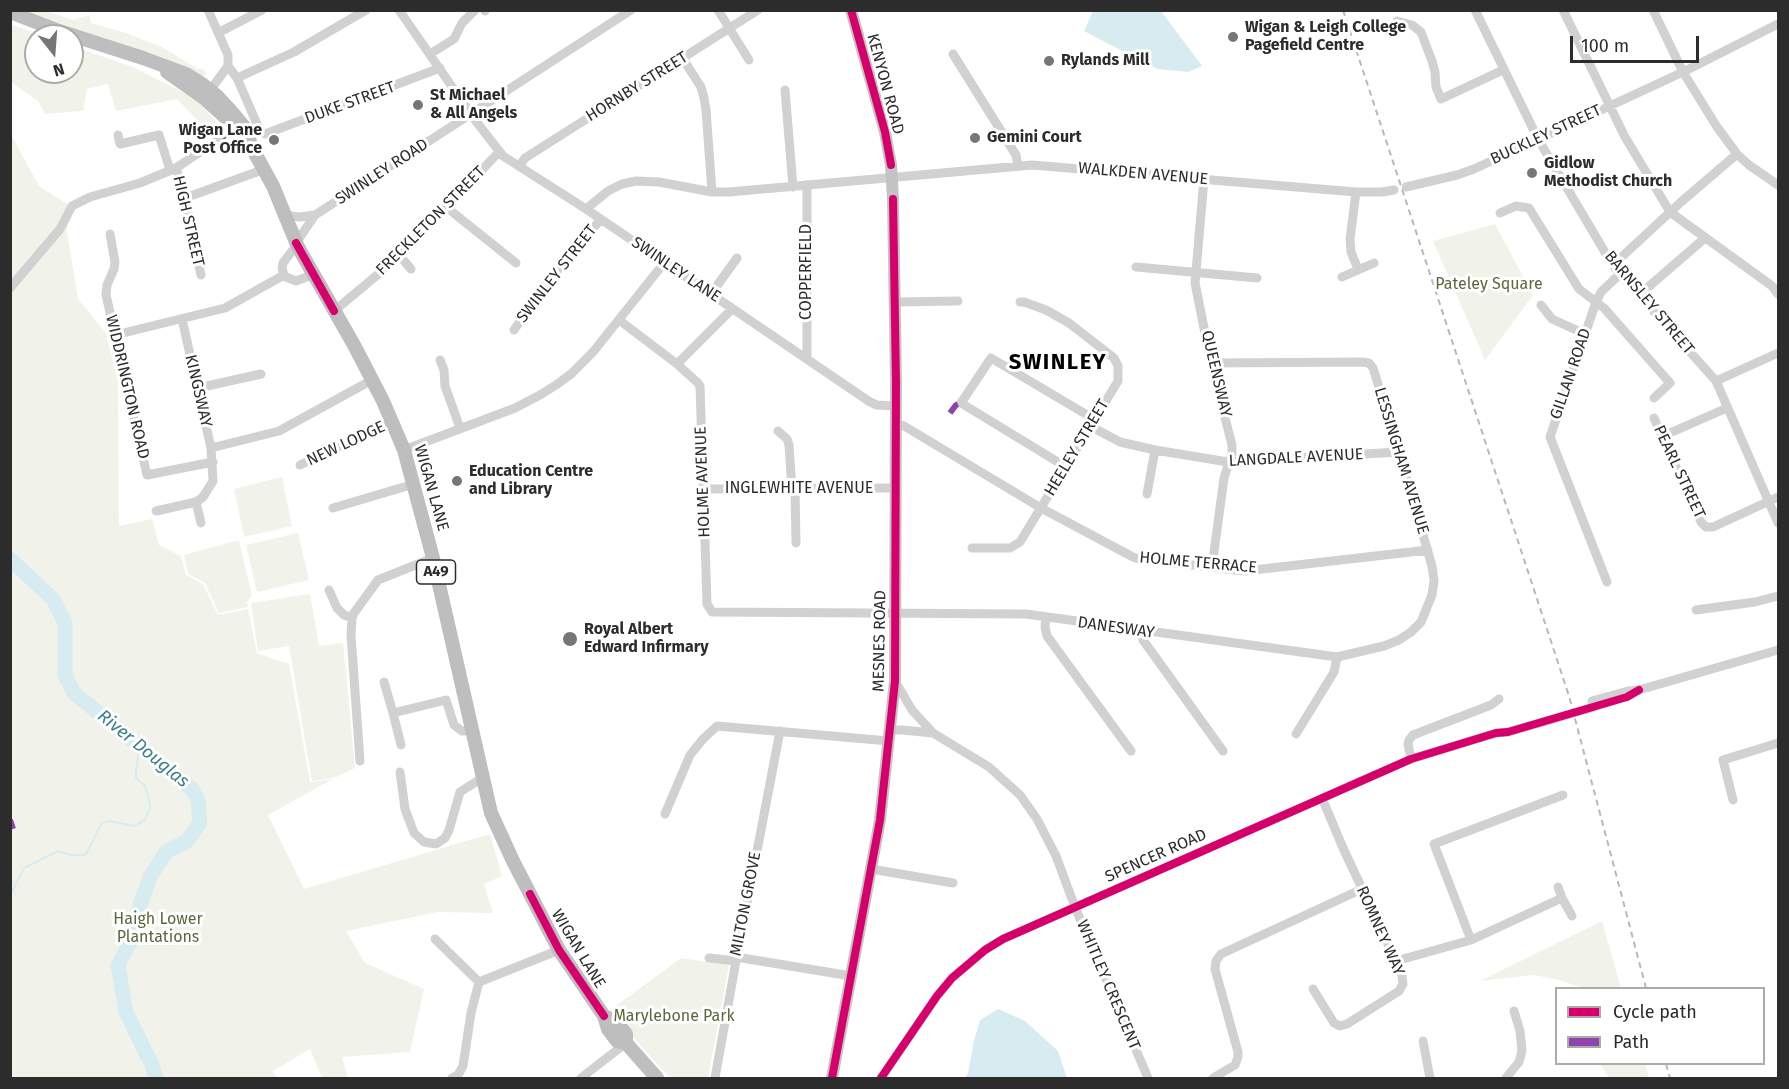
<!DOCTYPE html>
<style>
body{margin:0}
#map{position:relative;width:1789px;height:1089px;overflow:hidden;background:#fff;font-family:"Fira Sans",sans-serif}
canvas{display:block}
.frame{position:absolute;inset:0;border:12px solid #2c2c2c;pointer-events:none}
.legend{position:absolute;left:1555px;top:987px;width:210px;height:78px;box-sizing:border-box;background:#fff;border:2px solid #ababab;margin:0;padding:8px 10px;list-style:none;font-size:18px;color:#2c2c2c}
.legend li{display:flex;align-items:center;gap:12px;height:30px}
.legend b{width:30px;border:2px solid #ababab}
.north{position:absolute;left:24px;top:24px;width:60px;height:60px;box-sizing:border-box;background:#fff;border:2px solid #ababab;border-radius:50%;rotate:163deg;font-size:16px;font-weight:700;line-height:24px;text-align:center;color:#2c2c2c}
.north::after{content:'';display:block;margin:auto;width:21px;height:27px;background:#767676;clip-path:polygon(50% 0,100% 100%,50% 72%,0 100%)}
.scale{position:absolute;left:1570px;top:36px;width:129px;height:27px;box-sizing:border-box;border:3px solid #2c2c2c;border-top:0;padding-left:8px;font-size:18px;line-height:21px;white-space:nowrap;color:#2c2c2c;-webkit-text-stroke:4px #fff;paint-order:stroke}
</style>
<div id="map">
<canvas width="1789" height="1089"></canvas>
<div class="frame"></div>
<ul class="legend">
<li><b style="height:8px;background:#d6006c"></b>Cycle path</li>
<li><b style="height:8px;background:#8e44ad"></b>Path</li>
</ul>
<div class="north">N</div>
<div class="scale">100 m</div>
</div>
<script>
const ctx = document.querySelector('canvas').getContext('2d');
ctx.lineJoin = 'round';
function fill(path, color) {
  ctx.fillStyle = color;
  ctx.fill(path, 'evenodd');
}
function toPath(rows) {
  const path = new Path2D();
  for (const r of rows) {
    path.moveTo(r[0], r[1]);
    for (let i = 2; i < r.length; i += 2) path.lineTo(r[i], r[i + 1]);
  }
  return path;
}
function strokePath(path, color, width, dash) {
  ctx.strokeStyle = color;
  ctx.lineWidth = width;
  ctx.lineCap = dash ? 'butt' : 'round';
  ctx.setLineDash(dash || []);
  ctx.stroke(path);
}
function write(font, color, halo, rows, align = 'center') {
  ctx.font = font + ' "Fira Sans",sans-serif';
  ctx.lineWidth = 6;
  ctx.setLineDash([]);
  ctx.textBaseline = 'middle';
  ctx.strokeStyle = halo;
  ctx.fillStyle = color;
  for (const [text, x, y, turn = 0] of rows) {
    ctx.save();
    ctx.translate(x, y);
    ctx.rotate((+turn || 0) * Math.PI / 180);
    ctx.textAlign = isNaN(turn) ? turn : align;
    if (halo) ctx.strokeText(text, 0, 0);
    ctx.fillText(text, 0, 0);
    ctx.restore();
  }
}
const green = toPath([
 [19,11,46,11,73,20,89,15,91,23,123,32,162,47,198,69,203,69,207,75,198,77],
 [10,24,43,36,36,36,36,72,72,72,72,46,133,67,196,99,219,125,204,127,177,99,116,111,108,84,87,89,83,111,45,114,38,101,11,82],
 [10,133,39,186,67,204,67,232,78,299,106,333,118,383,119,526,152,519,159,545,181,556,186,575,203,584,218,615,248,609,257,653,289,664,310,782,333,779,268,815,304,889,490,834,502,876,484,884,493,913,438,912,346,931,365,963,424,989,410,1052,342,1057,348,1078,322,1078,310,1049,273,1071,277,1078,11,1078],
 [1495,224,1533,295,1485,360,1433,241],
 [282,477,292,526,244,537,234,489],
 [298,533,309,580,257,592,246,545],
 [239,540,252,596,247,602,248,607,219,613,205,583,188,574,184,555],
 [310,594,319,646,343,643,355,768,337,777,312,781,289,646,258,651,251,603],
 [1602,921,1621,988,1583,988,1556,979,1533,975,1480,981],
 [681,958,729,965,708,1078,670,1078,609,1011],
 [1600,1064,1645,1064,1649,1078,1609,1078]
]);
const water = toPath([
 [1093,11,1161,11,1202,66,1189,72,1157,69,1084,31],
 [998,1009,1025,1021,1058,1051,1067,1078,965,1078,968,1073,974,1041,980,1020]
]);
const stream = toPath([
 [10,896,24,868,58,851,71,855,83,855,86,854,102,823,110,821,134,826,145,820,150,808,149,799,145,786,136,778,136,771,140,745]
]);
const river = toPath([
 [10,559,53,599,65,623,65,675,74,693,192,789,198,800,200,823,187,841,166,852,150,877,141,902,130,943,118,965,126,1012,152,1065,156,1078]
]);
const minor = toPath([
 [208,10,228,55,228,66,237,78,260,131,265,134,440,68],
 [399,10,475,120,503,156,586,209,870,402,877,405,894,406],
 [485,10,485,11],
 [718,10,749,60],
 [1475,10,1538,139,1609,259,1614,264,1615,268,1716,381,1778,523],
 [1563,10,1625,137,1670,212,1772,286,1778,294],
 [1653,10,1683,72,1717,127,1737,154,1749,165,1778,185],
 [1397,21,1412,25,1421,32,1432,61,1435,72,1436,87,1441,99,1503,70],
 [218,33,262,10],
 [430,54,454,39,462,23,475,10],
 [953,54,1016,155,1018,166],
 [683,59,701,87,704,98,706,110,712,192],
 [237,78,294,52,366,10],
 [785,90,793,187],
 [208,93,228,66],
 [118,135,120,144,159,135,170,170],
 [519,166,525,158,758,10],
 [176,168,185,198,201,275],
 [1204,179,1195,283,1211,363,1232,445,1232,453,1224,478,1212,567],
 [1406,187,1457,175,1474,169,1683,72,1778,24],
 [1356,192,1350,239,1351,252,1358,269],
 [185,198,265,169],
 [446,207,516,263],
 [586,209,608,191,622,184,636,181,659,182,712,192,729,192,1032,165,1356,192,1382,192,1394,190],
 [1500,213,1516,206,1529,208,1579,289,1604,308,1670,383,1654,398],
 [284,215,299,217,315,215],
 [110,234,115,262,114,269,107,285,106,295,147,475,213,462],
 [296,243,315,215,631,10],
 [298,247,292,251,283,263,282,268,284,275,286,277,296,281,312,275],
 [400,256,411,269],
 [1614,264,1681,202,1737,154],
 [1136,267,1257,278],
 [1342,277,1374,263],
 [10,288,60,229,72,206,90,197,140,183,176,168,222,137],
 [711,294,737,258],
 [1639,295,1705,238],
 [895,302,958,301],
 [1541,305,1552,319,1585,334],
 [334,311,400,256,499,152],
 [619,320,677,364,698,383,700,386,707,604,712,612,1026,614,1337,657,1384,646,1399,640,1411,632,1421,622,1432,595,1434,581,1432,566,1399,452,1373,368,1369,363,1363,362,1211,363],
 [514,330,544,286,601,219],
 [115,335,225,308,284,275],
 [807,359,807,185],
 [440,360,444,370,445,386,460,428],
 [677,364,732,309],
 [1716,381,1778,353],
 [198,388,261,374],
 [1654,418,1701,522,1706,527,1713,527,1778,497],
 [895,424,904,426,1041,508,1133,557,1139,559,1245,571,1428,550],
 [1090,426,1120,442,1155,450,1228,462,1399,452],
 [778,431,787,439,789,445,792,489],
 [1663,436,1727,408],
 [211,448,279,431,372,380],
 [404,450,515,408,540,395,556,385,571,374,593,352,664,263],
 [300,465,392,422],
 [1066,467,961,403,991,358,1094,419],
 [703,489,894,488],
 [795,489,796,543],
 [1147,494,1155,450],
 [196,502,201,523],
 [333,508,414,484],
 [156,511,196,502,203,497,213,481,211,448,182,319],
 [972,548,1010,548,1020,542,1118,381,1118,366,1114,358,1069,323,1046,310,1024,302,1020,302],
 [1607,582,1550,437,1596,302,1601,292,1620,274],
 [329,590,337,608,344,615,352,618],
 [1696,610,1755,602,1778,596],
 [1046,617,1045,627,1047,636,1131,751],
 [1141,631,1143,640,1223,751],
 [895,681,912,710,933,733,989,767,1020,795,1037,819,1056,856,1075,907,1148,1078],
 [384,682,393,713,401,745],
 [1592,701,1628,691,1639,690,1778,650],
 [393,713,446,700,454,725,462,731,472,731],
 [891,730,902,730,933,733],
 [1296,734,1334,672,1337,657],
 [1411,759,1408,744,1409,740,1413,735,1491,705,1499,699],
 [360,761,351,635,352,618,354,613,378,580,433,558],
 [400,772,405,809,414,833,424,842,436,844,445,838,449,830,460,792,482,778],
 [1733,800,1723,760,1778,743],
 [665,814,690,755,703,739,717,726,889,741],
 [871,869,953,883],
 [1558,887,1562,898],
 [435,939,479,982],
 [1471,940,1434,844,1563,795],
 [736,957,851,976],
 [709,958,736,961],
 [1396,961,1471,940,1562,898,1572,916],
 [1313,989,1334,1023,1340,1026,1347,1024,1399,991,1403,984,1402,976,1396,961,1343,848,1322,798],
 [1423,1041,1430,1078],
 [452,1078,458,1075,463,1066,471,1013,479,982,559,950],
 [581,1078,626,1043],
 [715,1078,736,961,780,731],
 [881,1078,937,996,952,978,985,950,1003,939,1411,759,1496,733,1508,732,1546,721],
 [1213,1078,1235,1065,1238,1057,1238,1052,1215,969,1216,961,1221,954,1362,889],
 [1506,1078,1519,1062,1522,1051,1520,1031,1514,1011]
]);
const major = toPath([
 [832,1078,880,820,895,681,896,383,893,199,891,165,885,132,851,10]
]);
const highway = toPath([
 [10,12,59,31,143,58,186,74,202,84,217,96,231,111,246,129,252,148,273,186,298,247,354,345,383,401,404,450,433,558,491,813,513,861,559,950,604,1016,608,1029,617,1041,626,1043,657,1078],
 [167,72,204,98,225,117],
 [604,1016,617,1023,626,1034,626,1043]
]);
const rail = toPath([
 [1343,10,1569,696,1646,988],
 [1666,1064,1670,1078]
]);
const minorBridge = toPath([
 [1546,721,1594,707]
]);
const quiet = toPath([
 [222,137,235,129],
 [950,413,956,405,961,403],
 [10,820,13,829]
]);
const cycleway = toPath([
 [851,10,885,132,891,165],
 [296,243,334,311],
 [530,894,559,950,604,1016],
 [832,1078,880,820,895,681,896,383,893,199],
 [881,1078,937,996,952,978,985,950,1003,939,1411,759,1496,733,1508,732,1627,697,1639,690]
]);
const markers = [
 [1233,37,6,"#767676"],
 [1049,61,6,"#767676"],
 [418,105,6,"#767676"],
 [975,138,6,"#767676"],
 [274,140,6,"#767676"],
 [1532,173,6,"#767676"],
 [457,481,6,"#767676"],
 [570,639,8,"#767676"]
];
const shields = [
 [436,572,39]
];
const shieldNames = [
 ["A49",436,572]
];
const poiNames = [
 ["Wigan & Leigh College",1245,28],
 ["Pagefield Centre",1245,46],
 ["Rylands Mill",1061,61],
 ["St Michael",430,96],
 ["& All Angels",430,114],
 ["Wigan Lane",262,131,"right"],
 ["Post Office",262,149,"right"],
 ["Gemini Court",987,138],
 ["Gidlow",1544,164],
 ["Methodist Church",1544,182],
 ["Education Centre",469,472],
 ["and Library",469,490],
 ["Royal Albert",584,630],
 ["Edward Infirmary",584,648]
];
const streetNames = [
 ["KENYON ROAD",885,84,75],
 ["HORNBY STREET",637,87,-32],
 ["DUKE STREET",350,103,-20],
 ["BUCKLEY STREET",1546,135,-25],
 ["SWINLEY ROAD",382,172,-33],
 ["WALKDEN AVENUE",1143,174,5],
 ["HIGH STREET",188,221,77],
 ["FRECKLETON STREET",431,221,-45],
 ["SWINLEY LANE",676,270,34],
 ["COPPERFIELD",807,272,-90],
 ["SWINLEY STREET",557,274,-52],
 ["BARNSLEY STREET",1649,303,50],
 ["QUEENSWAY",1216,374,77],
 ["GILLAN ROAD",1571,374,-71],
 ["WIDDRINGTON ROAD",127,387,77],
 ["KINGSWAY",198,391,77],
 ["NEW LODGE",346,444,-25],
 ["HEELEY STREET",1077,448,-59],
 ["LANGDALE AVENUE",1296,458,-3],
 ["LESSINGHAM AVENUE",1401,461,73],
 ["PEARL STREET",1679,472,65],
 ["HOLME AVENUE",703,482,-92],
 ["WIGAN LANE",431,488,74],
 ["INGLEWHITE AVENUE",799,489],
 ["HOLME TERRACE",1198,563,5],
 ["DANESWAY",1116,628,8],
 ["MESNES ROAD",880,641,-89],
 ["SPENCER ROAD",1156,856,-24],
 ["MILTON GROVE",746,904,-79],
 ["ROMNEY WAY",1380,931,66],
 ["WIGAN LANE",578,949,59],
 ["WHITLEY CRESCENT",1108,985,67]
];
const parkNames = [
 ["Pateley Square",1489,285],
 ["Haigh Lower",158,920],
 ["Plantations",158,938],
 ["Marylebone Park",674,1017]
];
const waterNames = [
 ["River Douglas",143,749,39]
];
const districtNames = [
 ["SWINLEY",1058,363]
];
fill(green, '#f1f3eb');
fill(water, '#d7ecf0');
strokePath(stream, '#d7ecf0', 2);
strokePath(river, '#d7ecf0', 15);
strokePath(minor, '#d1d1d1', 9);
strokePath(major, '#c4c4c4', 12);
strokePath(highway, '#bebebe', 14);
strokePath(rail, '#b8b8b8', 2, [6, 4.5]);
strokePath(minorBridge, '#d1d1d1', 9);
strokePath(quiet, '#8e44ad', 6, [12, 6]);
strokePath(cycleway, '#d6006c', 8);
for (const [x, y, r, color] of markers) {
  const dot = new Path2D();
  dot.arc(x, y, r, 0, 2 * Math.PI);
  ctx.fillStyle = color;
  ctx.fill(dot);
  strokePath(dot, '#fff', 2);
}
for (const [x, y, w] of shields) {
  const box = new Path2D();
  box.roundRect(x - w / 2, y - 12, w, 24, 4.5);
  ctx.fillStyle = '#fff';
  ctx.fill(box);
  strokePath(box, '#2c2c2c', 1.5);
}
write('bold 15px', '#2c2c2c', null, shieldNames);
write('bold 16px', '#2c2c2c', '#fff', poiNames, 'left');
write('16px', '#2c2c2c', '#fff', streetNames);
write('16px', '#59673b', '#fff', parkNames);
write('italic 18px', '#3c7f8c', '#fff', waterNames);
ctx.letterSpacing = '1.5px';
write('bold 22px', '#000', '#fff', districtNames);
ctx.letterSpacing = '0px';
</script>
